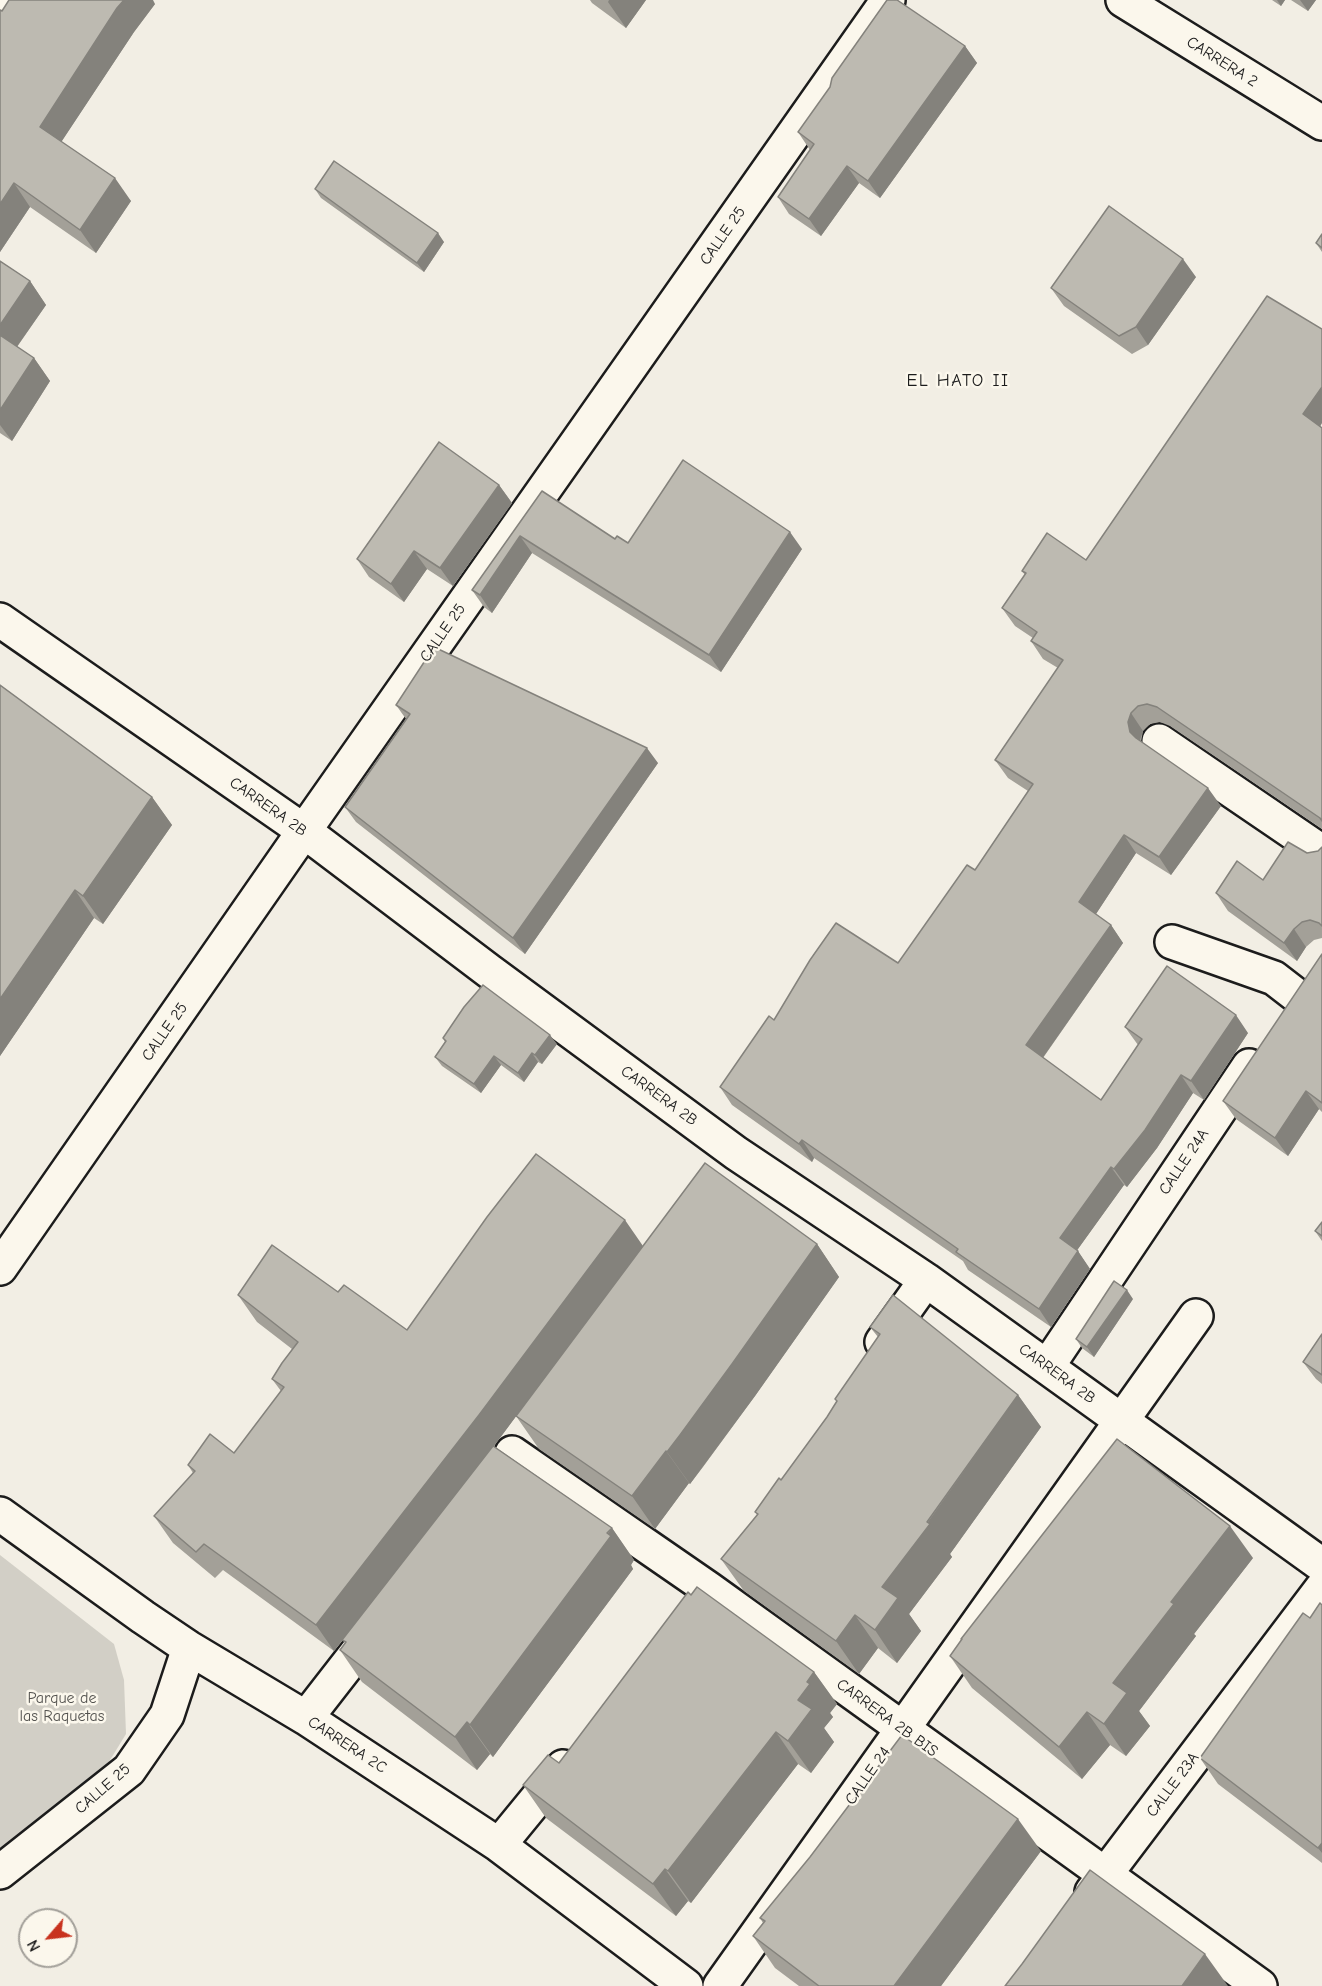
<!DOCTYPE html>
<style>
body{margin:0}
#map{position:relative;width:1322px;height:1986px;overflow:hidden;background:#f2eee4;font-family:"Comic Neue",sans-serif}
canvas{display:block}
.north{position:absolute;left:18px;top:1908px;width:60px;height:60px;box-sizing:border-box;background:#fbf7ec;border:2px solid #a29f99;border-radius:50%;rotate:242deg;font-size:16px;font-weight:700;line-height:24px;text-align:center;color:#1c1c1c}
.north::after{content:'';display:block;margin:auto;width:21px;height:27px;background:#c8321e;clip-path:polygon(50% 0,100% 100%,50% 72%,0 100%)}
</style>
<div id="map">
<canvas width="1322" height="1986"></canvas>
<div class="north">N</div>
</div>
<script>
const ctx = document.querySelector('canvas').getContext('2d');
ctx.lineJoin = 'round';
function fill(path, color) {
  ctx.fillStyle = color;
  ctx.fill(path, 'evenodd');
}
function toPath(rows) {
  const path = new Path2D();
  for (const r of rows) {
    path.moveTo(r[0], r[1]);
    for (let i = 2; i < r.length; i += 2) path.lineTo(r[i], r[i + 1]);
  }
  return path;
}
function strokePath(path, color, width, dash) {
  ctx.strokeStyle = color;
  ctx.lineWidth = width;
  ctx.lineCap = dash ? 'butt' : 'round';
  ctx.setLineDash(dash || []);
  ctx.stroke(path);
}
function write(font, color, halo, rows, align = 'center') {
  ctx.font = font + ' "Comic Neue",sans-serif';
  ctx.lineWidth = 5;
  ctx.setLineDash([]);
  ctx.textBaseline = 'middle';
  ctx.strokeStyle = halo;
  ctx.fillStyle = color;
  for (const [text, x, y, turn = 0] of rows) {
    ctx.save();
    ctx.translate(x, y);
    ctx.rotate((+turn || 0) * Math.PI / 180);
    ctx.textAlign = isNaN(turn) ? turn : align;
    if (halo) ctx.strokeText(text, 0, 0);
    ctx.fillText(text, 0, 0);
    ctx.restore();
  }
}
const green = toPath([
 [0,1555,114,1644,124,1680,126,1734,104,1770,0,1851]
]);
const minor = toPath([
 [1123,0,1322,123],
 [0,6,4,0],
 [0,620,304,831,489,971,736,1153,926,1280,1322,1565],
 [1159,741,1322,852],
 [1172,942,1274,978,1296,995],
 [0,1268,304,831,888,0],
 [882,1342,926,1280],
 [1047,1367,1249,1066],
 [512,1453,709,1589,1260,1986],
 [0,1514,143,1617,189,1648,306,1718,499,1845,686,1986],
 [306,1718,376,1628],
 [499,1845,563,1767],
 [0,1872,129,1770,167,1715,189,1648],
 [1092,1892,1322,1588],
 [720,1986,1196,1316]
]);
const wall = toPath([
 [590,0,646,0,626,28,592,3],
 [1272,0,1285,0,1281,6],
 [1291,0,1316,0,1308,11],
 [155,4,134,32,61,142,131,201,96,253,30,207,0,252,0,10],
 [965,46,977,63,880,198,859,183,821,236,789,214,778,197,810,150,798,132],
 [315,189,444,242,424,272,321,198],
 [1322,234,1322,252,1316,243],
 [0,261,30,281,46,305,17,347,34,358,50,381,12,441,0,433],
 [1196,277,1148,345,1132,354,1064,306,1051,288],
 [1322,423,1320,427,1322,428,1322,829,1170,726,1160,722,1150,724,1143,731,1141,742,1221,806,1171,875,1136,853,1096,914,1111,925,1123,943,1043,1058,1101,1100,1138,1045,1125,1027,1248,1033,1204,1100,1193,1093,1157,1148,1127,1187,1124,1185,1077,1250,1090,1269,1051,1327,968,1270,963,1261,814,1158,812,1162,732,1105,720,1087,774,1020,898,963,975,870,1028,791,1008,778,995,760,1058,668,1043,659,1031,641,1033,638,1015,626,1002,608,1025,575,1022,571,1086,560],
 [499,485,512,503,453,586,427,569,404,602,369,577,357,559],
 [542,491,615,539,628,543,802,549,721,672,532,553,492,613,484,607,472,590],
 [0,685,152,797,172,825,103,924,94,918,0,1056],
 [396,705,658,763,525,954,356,822,345,807,406,719],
 [1322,847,1322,938,1314,940,1306,947,1297,961,1228,911,1216,893,1263,880,1307,853,1318,851],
 [1322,954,1322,1112,1319,1109,1288,1156,1236,1119,1223,1101],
 [443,1038,557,1044,542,1064,538,1062,524,1082,501,1065,481,1093,442,1066,435,1057,445,1042],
 [1322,1222,1322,1241,1315,1231],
 [817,1244,839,1277,755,1396,703,1467,690,1484,689,1483,655,1529,539,1449,516,1416,494,1446,612,1528,634,1560,631,1565,633,1569,622,1584,504,1742,493,1757,490,1754,477,1770,362,1682,340,1650,345,1643,343,1640,334,1651,223,1570,215,1578,173,1543,154,1516,193,1473,188,1465,234,1453,281,1391,272,1379,292,1349,257,1322,238,1295,338,1292,407,1330,643,1246],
 [1133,1299,1094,1357,1082,1348,1076,1339],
 [870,1327,1018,1395,1041,1427,950,1554,952,1557,909,1614,921,1631,897,1663,878,1648,859,1674,744,1591,721,1559,757,1515,755,1512,781,1480,827,1417,878,1337],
 [1322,1334,1322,1384,1316,1379,1303,1362],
 [1253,1558,1194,1634,1196,1636,1139,1711,1150,1726,1126,1756,1110,1745,1082,1779,972,1688,950,1656,962,1640,961,1639],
 [691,1595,814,1672,837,1704,830,1713,833,1717,824,1728,834,1742,811,1773,798,1764,691,1903,688,1901,676,1916,546,1818,523,1785,559,1763],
 [1322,1605,1322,1863,1218,1784,1200,1758,1310,1618],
 [1041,1851,941,1986,799,1986,775,1968,753,1936,763,1923,760,1918]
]);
const shadedWall = toPath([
 [124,0,153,0,155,4,134,32,56,150,40,127,117,8],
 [609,0,646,0,626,28,608,2],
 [1277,0,1285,0,1281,6],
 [1300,0,1316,0,1308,11],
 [965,46,977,63,880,198,868,181],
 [847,166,859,183,821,236,809,219],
 [115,178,131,201,96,253,80,230],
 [14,183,30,207,0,252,0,204],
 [438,233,444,242,424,272,417,263],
 [1183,259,1196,277,1148,345,1136,327],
 [30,281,46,305,11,355,0,339,0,325],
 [34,358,50,381,12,441,0,425,0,410],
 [1322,387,1322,423,1316,432,1303,414],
 [499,485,512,503,453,586,440,568],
 [790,532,802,549,721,672,709,655],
 [520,536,532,553,492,613,480,595],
 [414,551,427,569,404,602,391,584],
 [1131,713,1143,731,1140,740,1142,750,1130,732,1128,722],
 [647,748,658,763,525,954,513,938],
 [1208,788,1221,806,1171,875,1159,857],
 [152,797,172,825,103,924,83,896],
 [1124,835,1136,853,1092,920,1079,902],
 [75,890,94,918,0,1056,0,999],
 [1111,925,1123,943,1039,1063,1026,1045],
 [1294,929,1306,947,1297,961,1284,943],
 [1236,1015,1248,1033,1204,1100,1191,1081],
 [550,1035,557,1044,542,1064,535,1055],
 [532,1053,538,1062,524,1082,518,1073],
 [494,1056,501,1065,481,1093,474,1084],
 [1181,1075,1193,1093,1157,1148,1127,1187,1114,1169],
 [1306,1091,1319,1109,1288,1156,1275,1138],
 [802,1140,814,1158,812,1162,799,1144],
 [1111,1167,1124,1185,1073,1256,1060,1238],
 [625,1220,643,1246,497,1442,334,1651,316,1625],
 [817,1244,839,1277,755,1396,690,1484,667,1452],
 [1078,1251,1090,1269,1051,1327,1039,1309],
 [1127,1290,1133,1299,1094,1357,1087,1347],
 [1018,1395,1041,1427,950,1554,952,1557,909,1614,921,1631,897,1663,875,1630,882,1587],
 [666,1451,689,1483,655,1529,632,1496],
 [1230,1526,1253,1558,1194,1634,1196,1636,1139,1711,1150,1726,1126,1756,1104,1724,1113,1683,1171,1602],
 [612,1528,634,1560,631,1565,633,1569,493,1757,470,1725],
 [855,1615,878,1648,859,1674,836,1641],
 [814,1672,837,1704,830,1713,833,1717,824,1728,834,1742,811,1773,788,1741,798,1700,807,1682],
 [1087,1712,1110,1745,1082,1779,1059,1747],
 [467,1722,490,1754,477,1770,455,1737],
 [776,1732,798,1764,691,1903,668,1871],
 [1018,1819,1041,1851,941,1986,894,1986],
 [1322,1843,1322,1853,1318,1848],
 [665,1869,688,1901,676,1916,653,1884],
 [1205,1954,1228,1986,1182,1986]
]);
const building = toPath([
 [9,0,124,0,117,8,40,127,115,178,80,230,14,183,0,204,0,10,2,11,9,0],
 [887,0,897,0,965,46,868,181,847,166,809,219,778,197,814,144,798,132,830,87,832,78,887,0],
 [334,161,438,233,417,263,315,189,334,161],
 [1109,206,1183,259,1136,327,1119,336,1051,288,1109,206],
 [1322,234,1322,248,1316,243,1322,234],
 [0,261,30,281,0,325,0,261],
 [1267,296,1322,329,1322,387,1303,414,1322,428,1322,821,1320,818,1157,707,1147,704,1138,706,1131,713,1128,722,1130,732,1136,738,1208,788,1159,857,1124,835,1079,902,1111,925,1026,1045,1101,1100,1142,1039,1125,1027,1167,966,1236,1015,1191,1081,1181,1075,1145,1130,1114,1169,1111,1167,1060,1238,1078,1251,1039,1309,956,1252,958,1249,802,1140,799,1144,720,1087,769,1016,774,1020,810,960,836,923,898,963,967,865,975,870,1033,784,995,760,1063,660,1031,641,1037,632,1002,608,1026,573,1022,571,1047,533,1086,560,1267,296],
 [0,335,34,358,0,410,0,335],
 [439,442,499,485,440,568,414,551,391,584,357,559,439,442],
 [683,460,790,532,709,655,520,536,480,595,472,590,542,491,615,539,617,536,628,543,683,460],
 [434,647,647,748,513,938,345,807,410,714,396,705,434,647],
 [0,685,152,797,83,896,75,890,0,999,0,685],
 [1288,842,1307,853,1318,851,1322,847,1322,926,1319,923,1310,920,1302,922,1294,929,1284,943,1216,893,1237,861,1263,880,1288,842],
 [1322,954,1322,1103,1306,1091,1275,1138,1223,1101,1322,954],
 [483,985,550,1035,535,1055,532,1053,518,1073,494,1056,474,1084,435,1057,446,1041,443,1038,464,1007,483,985],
 [536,1154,625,1220,479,1415,316,1625,204,1544,196,1552,154,1516,195,1471,188,1465,210,1434,234,1453,284,1387,272,1379,282,1363,298,1342,238,1295,272,1245,338,1292,344,1285,407,1330,487,1217,536,1154],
 [705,1163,817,1244,732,1364,680,1435,667,1452,666,1451,632,1496,516,1416,705,1163],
 [1322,1222,1322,1236,1315,1231,1322,1222],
 [1114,1281,1127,1290,1087,1347,1076,1339,1114,1281],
 [893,1295,1018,1395,927,1522,930,1524,882,1587,898,1598,875,1630,855,1615,836,1641,721,1559,758,1514,755,1512,779,1478,781,1480,827,1417,837,1401,835,1399,880,1334,870,1327,893,1295],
 [1322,1334,1322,1375,1303,1362,1322,1334],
 [1117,1439,1230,1526,1171,1602,1174,1604,1113,1683,1127,1693,1104,1724,1087,1712,1059,1747,950,1656,962,1639,961,1639,1117,1439],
 [493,1446,612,1528,607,1533,611,1536,470,1725,467,1722,455,1737,340,1650,346,1642,342,1640,493,1446],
 [697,1587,814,1672,807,1682,810,1684,798,1700,812,1709,788,1741,776,1732,668,1871,665,1869,653,1884,523,1785,548,1755,559,1763,688,1592,691,1595,697,1587],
 [1320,1603,1322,1605,1322,1843,1318,1848,1200,1758,1303,1613,1310,1618,1320,1603],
 [902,1735,1018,1819,894,1986,819,1986,753,1936,765,1921,760,1918,810,1857,902,1735],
 [1090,1870,1205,1954,1182,1986,1005,1986,1022,1964,1090,1870]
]);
const streetNames = [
 ["CARRERA 2",1222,62,32],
 ["CALLE 25",723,236,-55],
 ["CALLE 25",443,633,-55],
 ["CARRERA 2B",268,807,35],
 ["CALLE 25",165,1032,-55],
 ["CARRERA 2B",659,1096,36],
 ["CALLE 24A",1184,1162,-56],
 ["CARRERA 2B",1057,1374,36],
 ["CARRERA 2B BIS",887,1718,36],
 ["CARRERA 2C",347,1745,33],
 ["CALLE 24",868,1776,-55],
 ["CALLE 23A",1173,1785,-53],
 ["CALLE 25",103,1789,-41]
];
const parkNames = [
 ["Parque de",62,1698],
 ["las Raquetas",62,1716]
];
const neighbourhoodNames = [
 ["EL HATO II",958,381]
];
fill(green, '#d2cfc6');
strokePath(minor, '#1c1c1c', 38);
strokePath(minor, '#fbf7ec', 33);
fill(wall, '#a3a098');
fill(shadedWall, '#84827c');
fill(building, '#bdbab1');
strokePath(building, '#84827c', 1.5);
write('16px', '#1c1c1c', '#fbf7ec', streetNames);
write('16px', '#53524f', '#fbf7ec', parkNames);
ctx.letterSpacing = '1.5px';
write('18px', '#1c1c1c', '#fbf7ec', neighbourhoodNames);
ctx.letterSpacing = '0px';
</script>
